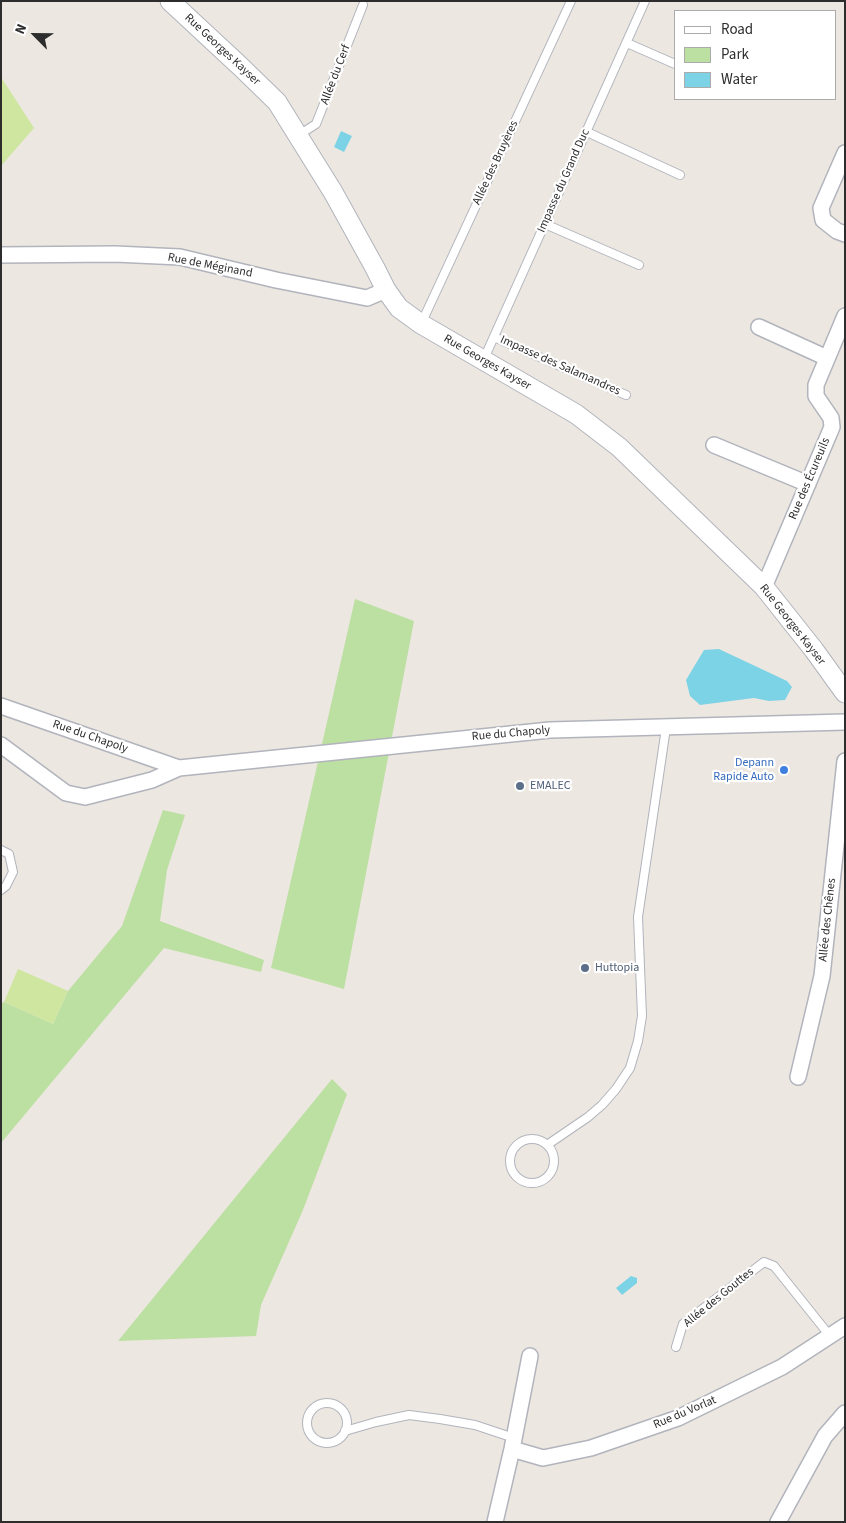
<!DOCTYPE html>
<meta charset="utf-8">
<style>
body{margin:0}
#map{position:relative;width:846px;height:1523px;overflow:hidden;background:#ede7e1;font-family:"Source Sans 3",sans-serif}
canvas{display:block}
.frame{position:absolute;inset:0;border:2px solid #2d2d2d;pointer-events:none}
.legend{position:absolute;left:674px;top:10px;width:162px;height:90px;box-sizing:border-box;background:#fff;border:1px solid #ababab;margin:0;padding:6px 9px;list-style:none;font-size:15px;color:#2d2d2d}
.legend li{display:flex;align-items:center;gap:10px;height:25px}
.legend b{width:25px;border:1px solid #ababab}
.north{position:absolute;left:10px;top:10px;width:50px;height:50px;-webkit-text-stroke:4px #fff;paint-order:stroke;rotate:293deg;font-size:14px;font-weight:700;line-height:20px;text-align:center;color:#2d2d2d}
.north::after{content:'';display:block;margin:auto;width:18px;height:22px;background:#2d2d2d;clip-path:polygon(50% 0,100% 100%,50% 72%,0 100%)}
</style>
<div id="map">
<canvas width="846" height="1523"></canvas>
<div class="frame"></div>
<ul class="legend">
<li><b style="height:6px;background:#fff"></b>Road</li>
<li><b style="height:14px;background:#bcdfa2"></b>Park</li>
<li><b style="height:14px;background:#7dd3e6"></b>Water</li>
</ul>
<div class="north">N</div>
</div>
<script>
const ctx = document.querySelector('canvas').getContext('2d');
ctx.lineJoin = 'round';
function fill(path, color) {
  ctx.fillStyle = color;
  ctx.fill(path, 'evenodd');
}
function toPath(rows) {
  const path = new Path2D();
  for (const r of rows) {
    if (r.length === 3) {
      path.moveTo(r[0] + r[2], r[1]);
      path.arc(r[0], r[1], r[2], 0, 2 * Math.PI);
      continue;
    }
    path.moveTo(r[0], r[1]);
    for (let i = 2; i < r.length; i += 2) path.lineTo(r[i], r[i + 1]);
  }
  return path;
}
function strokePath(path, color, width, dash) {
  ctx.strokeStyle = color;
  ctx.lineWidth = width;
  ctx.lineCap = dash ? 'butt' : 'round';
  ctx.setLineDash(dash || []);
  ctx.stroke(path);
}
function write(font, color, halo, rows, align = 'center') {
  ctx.font = font + ' "Source Sans 3",sans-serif';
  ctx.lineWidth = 4.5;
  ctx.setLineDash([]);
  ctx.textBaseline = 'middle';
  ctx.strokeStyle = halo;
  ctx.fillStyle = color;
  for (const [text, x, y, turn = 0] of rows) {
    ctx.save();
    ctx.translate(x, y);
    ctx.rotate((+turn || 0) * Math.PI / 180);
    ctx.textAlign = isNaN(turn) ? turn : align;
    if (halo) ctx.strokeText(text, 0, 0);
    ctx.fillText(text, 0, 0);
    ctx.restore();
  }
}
const green = toPath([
 [355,599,414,621,344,989,271,968],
 [163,810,185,815,167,870,160,921,264,960,261,972,164,948,1,1143,1,1004,4,1002,53,1024,68,991,122,926],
 [332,1079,347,1094,303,1210,261,1305,256,1336,118,1341]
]);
const pitch = toPath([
 [1,77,34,128,1,166],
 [18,969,68,991,53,1024,4,1002]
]);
const water = toPath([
 [341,131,352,136,344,152,334,147],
 [719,649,787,681,792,687,785,700,769,701,754,698,700,705,690,696,686,680,704,650],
 [631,1276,637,1278,637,1283,622,1295,616,1288]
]);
const service = toPath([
 [627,43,675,64],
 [587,132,680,175],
 [299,135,316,124,363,5],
 [545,224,639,265],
 [421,324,571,1],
 [494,337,626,395],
 [483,361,645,1],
 [1,850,9,854,13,872,6,886,1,890],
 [532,1161,22],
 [547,1145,588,1117,602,1105,616,1089,630,1068,638,1041,642,1016,638,917,666,728],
 [676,1347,683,1324,764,1262,774,1266,830,1336],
 [327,1423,20],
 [345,1431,376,1422,409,1415,440,1419,475,1425,514,1438]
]);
const minor = toPath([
 [845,153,821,208,823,220,837,231,845,234],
 [1,255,115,254,180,257,276,280,367,298,386,290],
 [759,327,827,358],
 [714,445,808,484],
 [764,587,832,427,831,418,816,396,816,385,845,316],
 [1,706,179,768],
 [1,745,66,793,85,797,152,780,179,768,550,730,845,722],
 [798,1077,822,976,845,761],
 [512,1449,543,1458,591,1448,678,1418,782,1367,845,1326],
 [495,1522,512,1449,530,1356],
 [778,1522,825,1436,845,1413]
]);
const tertiary = toPath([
 [170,1,241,67,277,102,333,192,375,268,386,290,399,308,421,324,576,414,619,447,764,587,814,650,845,693]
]);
const markers = [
 [784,770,5,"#3f7fe0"],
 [520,786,5,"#5c6f8a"],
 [585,968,5,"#5c6f8a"]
];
const streetNames = [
 ["Rue Georges Kayser",222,50,43],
 ["Allée du Cerf",336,75,-69],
 ["Allée des Bruyères",496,163,-65],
 ["Impasse du Grand Duc",564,181,-66],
 ["Rue de Méginand",210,266,11],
 ["Rue Georges Kayser",487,363,30],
 ["Impasse des Salamandres",560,366,24],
 ["Rue des Écureuils",810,479,-67],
 ["Rue Georges Kayser",792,625,52],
 ["Rue du Chapoly",511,734,-5],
 ["Rue du Chapoly",90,737,19],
 ["Allée des Chênes",828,920,-84],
 ["Allée des Gouttes",719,1298,-39],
 ["Rue du Vorlat",685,1413,-23]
];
const shopNames = [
 ["Depann",774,763],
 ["Rapide Auto",774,777]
];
const serviceNames = [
 ["EMALEC",530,786],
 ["Huttopia",595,968]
];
fill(green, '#bcdfa2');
fill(pitch, '#cee69f');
fill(water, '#7dd3e6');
strokePath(service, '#b1b4bc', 10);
strokePath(minor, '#b1b4bc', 18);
strokePath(tertiary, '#b1b4bc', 21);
strokePath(service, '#fff', 8);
strokePath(minor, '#fff', 15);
strokePath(tertiary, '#fff', 19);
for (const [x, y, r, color] of markers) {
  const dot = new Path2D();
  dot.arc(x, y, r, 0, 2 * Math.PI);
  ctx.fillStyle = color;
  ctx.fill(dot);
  strokePath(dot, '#fff', 2);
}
write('12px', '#2d2d2d', '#fff', streetNames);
write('12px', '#366cbe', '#fff', shopNames, 'right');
write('12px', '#4e5e75', '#fff', serviceNames, 'left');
</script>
